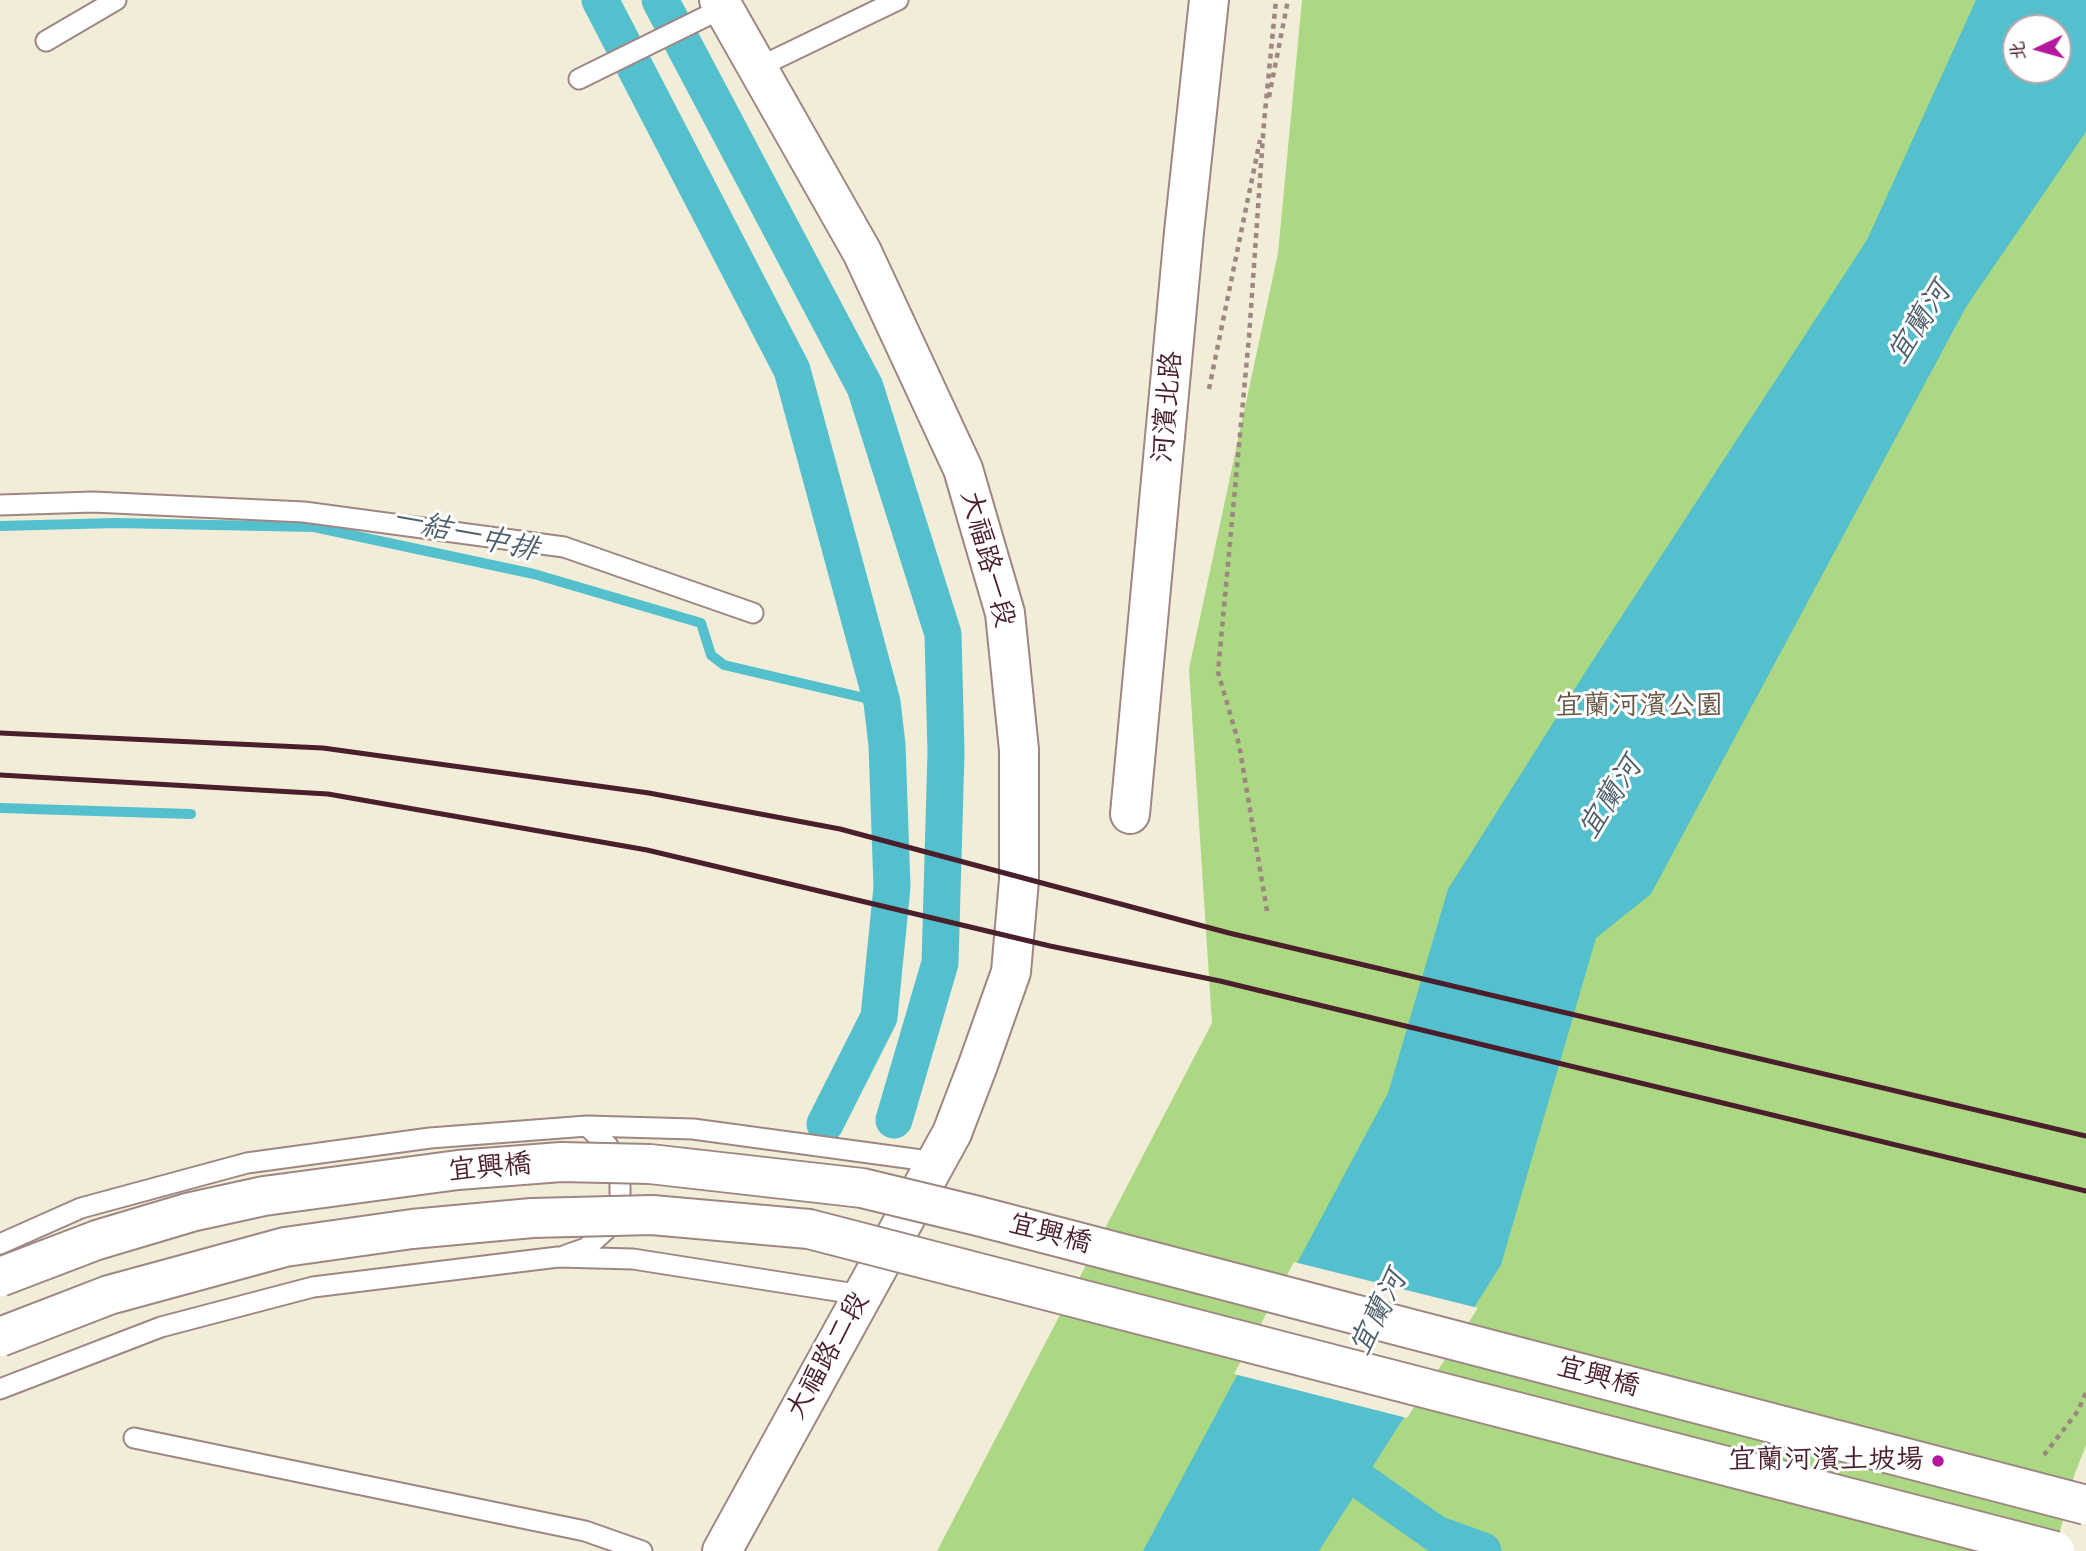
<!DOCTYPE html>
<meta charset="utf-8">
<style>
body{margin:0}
#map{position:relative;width:2086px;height:1551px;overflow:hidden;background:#f2edd8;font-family:Caveat,"LXGW WenKai TC",sans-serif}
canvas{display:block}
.north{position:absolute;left:2002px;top:14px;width:70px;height:70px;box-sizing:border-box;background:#fff;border:2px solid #b7a5aa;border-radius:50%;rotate:265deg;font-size:19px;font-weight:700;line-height:28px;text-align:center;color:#4a1f2b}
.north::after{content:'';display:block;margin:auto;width:24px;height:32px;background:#b5179e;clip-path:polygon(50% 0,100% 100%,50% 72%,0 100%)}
</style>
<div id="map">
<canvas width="2086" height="1551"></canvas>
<div class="north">北</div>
</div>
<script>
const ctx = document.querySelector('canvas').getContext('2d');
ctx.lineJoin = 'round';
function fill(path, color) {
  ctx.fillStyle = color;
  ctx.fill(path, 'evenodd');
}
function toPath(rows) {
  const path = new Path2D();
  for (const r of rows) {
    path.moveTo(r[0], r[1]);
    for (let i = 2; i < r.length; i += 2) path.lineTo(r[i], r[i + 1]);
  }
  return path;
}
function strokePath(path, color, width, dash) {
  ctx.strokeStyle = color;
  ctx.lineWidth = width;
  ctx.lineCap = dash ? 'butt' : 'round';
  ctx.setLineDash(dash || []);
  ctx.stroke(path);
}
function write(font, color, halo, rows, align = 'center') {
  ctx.font = font + ' Caveat,"LXGW WenKai TC",sans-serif';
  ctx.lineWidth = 6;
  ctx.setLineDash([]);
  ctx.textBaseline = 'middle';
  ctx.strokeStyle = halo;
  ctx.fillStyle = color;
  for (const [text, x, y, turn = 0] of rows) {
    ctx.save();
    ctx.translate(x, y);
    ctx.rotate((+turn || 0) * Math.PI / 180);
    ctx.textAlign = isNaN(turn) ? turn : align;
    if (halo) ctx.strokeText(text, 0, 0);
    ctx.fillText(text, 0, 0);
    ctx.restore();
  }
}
const green = toPath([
 [1302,0,2086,0,2086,1445,2074,1476,2055,1551,937,1551,1212,1023,1189,669,1278,253],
 [2016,28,2058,28,2058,70,2016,70]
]);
const water = toPath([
 [1976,0,2086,0,2086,132,1966,307,1651,894,1596,938,1501,1265,1319,1551,1143,1551,1388,1093,1448,889,1586,671,1867,240],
 [2016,28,2058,28,2058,70,2016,70]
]);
const pier = toPath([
 [1294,1262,1478,1308,1407,1418,1234,1374]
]);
const stream = toPath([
 [0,526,116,523,314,527,534,574,701,623,711,655,724,665,882,702],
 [0,808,191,814]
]);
const canal = toPath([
 [600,0,792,370,882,702,887,745,892,887,879,1017,825,1124],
 [660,0,865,387,943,634,946,753,940,963,894,1120],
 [1320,1452,1436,1534,1483,1551]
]);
const path = toPath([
 [1269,97,1288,0],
 [1209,389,1260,140],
 [1267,911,1239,744,1218,672,1249,337,1264,122,1276,0],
 [2044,1455,2078,1411,2086,1392]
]);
const lane = toPath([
 [46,41,116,0],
 [757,68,898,0],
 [579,79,723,8],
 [0,505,93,502,304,512,564,547,753,613],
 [0,1244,81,1208,247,1163,430,1138,587,1126,693,1129,936,1162],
 [566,1255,586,1248,607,1229,620,1202,620,1173,608,1146,587,1126],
 [0,1389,161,1327,313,1287,558,1257,633,1259,862,1295],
 [134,1438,585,1531,642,1551]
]);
const street = toPath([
 [1130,814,1184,232,1209,0]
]);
const secondary = toPath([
 [719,0,862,252,963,469,1005,613,1019,750,1019,880,1011,972,978,1065,952,1133,722,1551]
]);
const rail = toPath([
 [0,733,323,748,649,793,840,829,1229,933,2086,1136],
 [0,775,328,794,647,850,1050,946,1220,981,2086,1191]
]);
const secondaryBridge = toPath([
 [0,1277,97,1240,191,1212,264,1196,458,1170,561,1162,650,1164,862,1188,978,1216,2086,1505],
 [0,1337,109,1295,285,1247,412,1229,532,1218,652,1215,809,1229,2055,1551]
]);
const markers = [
 [1938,1461,7,"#b5179e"]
];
const streetNames = [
 ["河濱北路",1168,407,-85],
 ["大福路一段",987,559,75],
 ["宜興橋",490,1168,-5],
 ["宜興橋",1050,1234,15],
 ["大福路二段",828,1356,-61],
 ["宜興橋",1598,1377,15]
];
const parkNames = [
 ["宜蘭河濱公園",1639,707]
];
const poiNames = [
 ["宜蘭河濱土坡場",1924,1461]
];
const waterNames = [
 ["宜蘭河",1920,323,-57],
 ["一結一中排",465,535,13],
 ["宜蘭河",1611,798,-57],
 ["宜蘭河",1379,1313,-63]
];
fill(green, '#acd883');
fill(water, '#54c0cd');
fill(pier, '#f2edd8');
strokePath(stream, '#54c0cd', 10);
strokePath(canal, '#54c0cd', 37);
strokePath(lane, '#9e8682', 23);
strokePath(street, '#9e8682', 42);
strokePath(secondary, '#9e8682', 42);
strokePath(path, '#9e8682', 4.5, [5, 5]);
strokePath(lane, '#fff', 19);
strokePath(street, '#fff', 38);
strokePath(secondary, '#fff', 38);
strokePath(rail, '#4a1f2b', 5);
strokePath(secondaryBridge, '#9e8682', 42, []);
strokePath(secondaryBridge, '#fff', 38);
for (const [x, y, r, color] of markers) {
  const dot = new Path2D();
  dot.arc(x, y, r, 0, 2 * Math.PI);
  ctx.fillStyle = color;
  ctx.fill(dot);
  strokePath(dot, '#fff', 2.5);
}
write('28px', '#4a1f2b', '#fff', streetNames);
write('28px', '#675645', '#fff', parkNames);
write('28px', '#4a1f2b', '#fff', poiNames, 'right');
write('italic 30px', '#4e5f6c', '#fff', waterNames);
</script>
